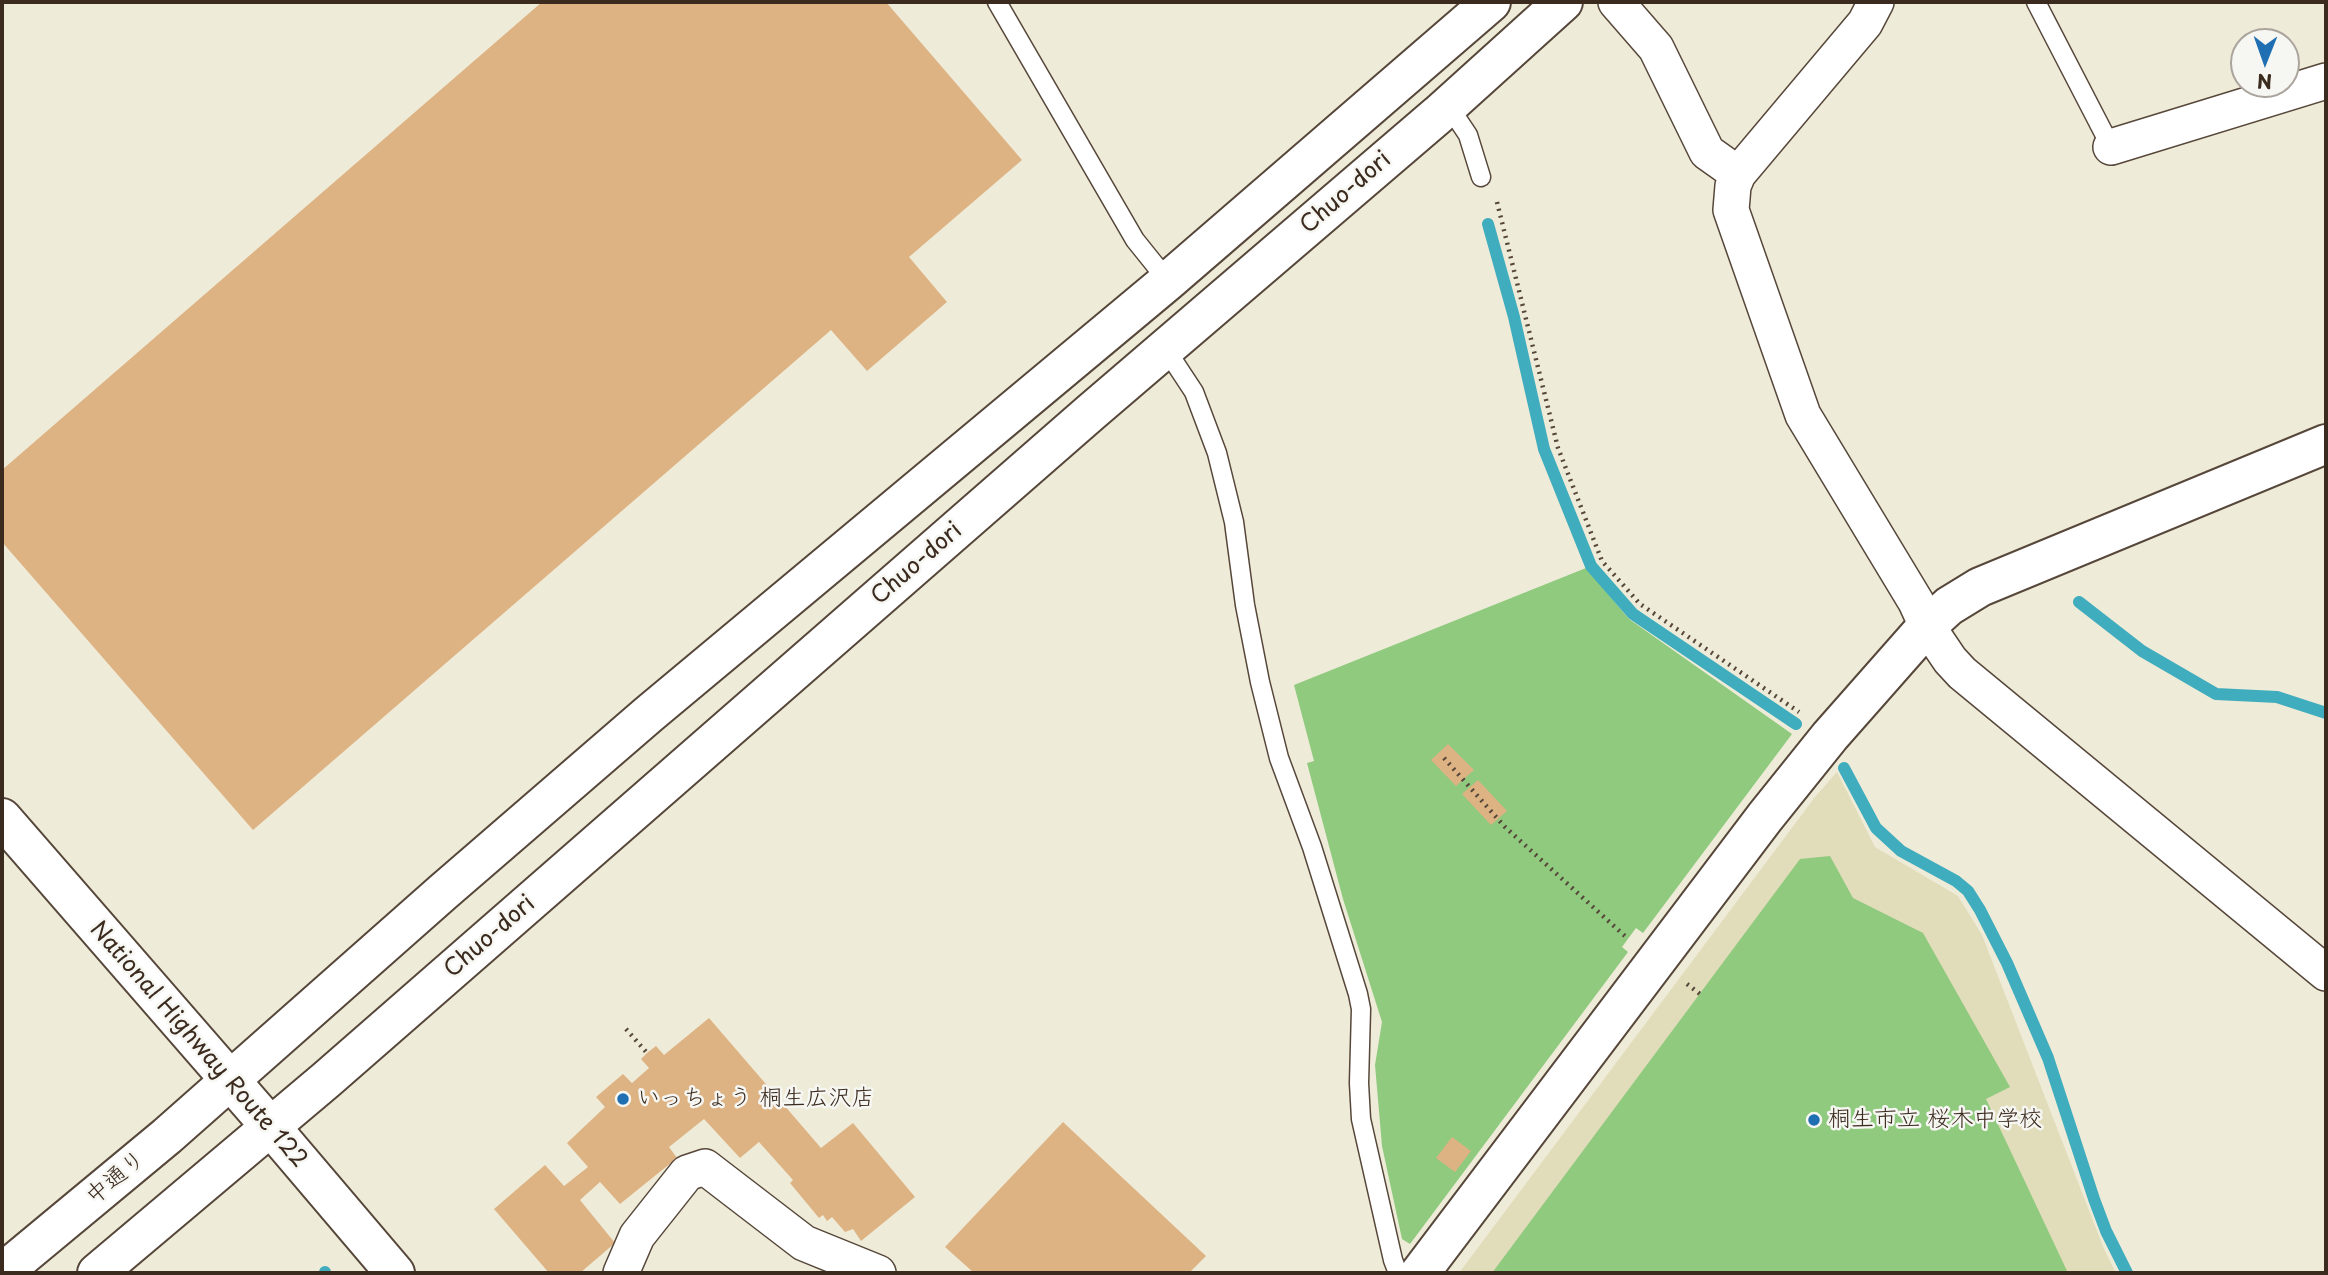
<!DOCTYPE html>
<meta charset="utf-8">
<style>
body{margin:0}
#map{position:relative;width:2328px;height:1275px;overflow:hidden;background:#eeebd8;font-family:"Playpen Sans",sans-serif}
canvas{display:block}
.frame{position:absolute;inset:0;border:4px solid #3b2a1e;pointer-events:none}
.north{position:absolute;left:2230px;top:28px;width:70px;height:70px;box-sizing:border-box;background:#f6f6f2;border:2px solid #aba49d;border-radius:50%;rotate:181deg;font-size:19px;font-weight:700;line-height:28px;text-align:center;color:#3b2a1e}
.north::after{content:'';display:block;margin:auto;width:24px;height:32px;background:#1f6fb2;clip-path:polygon(50% 0,100% 100%,50% 72%,0 100%)}
</style>
<div id="map">
<canvas width="2328" height="1275"></canvas>
<div class="frame"></div>
<div class="north">N</div>
</div>
<script>
const ctx = document.querySelector('canvas').getContext('2d');
ctx.lineJoin = 'round';
function fill(path, color) {
  ctx.fillStyle = color;
  ctx.fill(path, 'evenodd');
}
function toPath(rows) {
  const path = new Path2D();
  for (const r of rows) {
    path.moveTo(r[0], r[1]);
    for (let i = 2; i < r.length; i += 2) path.lineTo(r[i], r[i + 1]);
  }
  return path;
}
function strokePath(path, color, width, dash) {
  ctx.strokeStyle = color;
  ctx.lineWidth = width;
  ctx.lineCap = dash ? 'butt' : 'round';
  ctx.setLineDash(dash || []);
  ctx.stroke(path);
}
function write(font, color, halo, rows, align = 'center') {
  ctx.font = font + ' "Playpen Sans","Klee One",sans-serif';
  ctx.lineWidth = 5;
  ctx.setLineDash([]);
  ctx.textBaseline = 'middle';
  ctx.strokeStyle = halo;
  ctx.fillStyle = color;
  for (const [text, x, y, turn = 0] of rows) {
    ctx.save();
    ctx.translate(x, y);
    ctx.rotate((+turn || 0) * Math.PI / 180);
    ctx.textAlign = isNaN(turn) ? turn : align;
    if (halo) ctx.strokeText(text, 0, 0);
    ctx.fillText(text, 0, 0);
    ctx.restore();
  }
}
const built = toPath([
 [1837,772,1875,847,1958,896,1982,935,2104,1249,2116,1273,1459,1273,1815,797]
]);
const green = toPath([
 [1586,568,1629,619,1792,734,1643,933,1636,928,1622,947,1628,952,1410,1244,1402,1239,1382,1146,1375,1065,1382,1022,1343,899,1307,763,1314,761,1294,685],
 [1830,856,1853,898,1923,933,2010,1087,1986,1099,2068,1273,1492,1273,1800,859]
]);
const stream = toPath([
 [1488,224,1514,317,1544,449,1591,566,1633,614,1796,724],
 [2079,602,2142,651,2216,694,2277,697,2326,713],
 [1844,768,1876,828,1901,851,1956,881,1968,891,1980,910,2007,963,2048,1058,2094,1199,2106,1231,2127,1273],
 [325,1273,325,1272]
]);
const building = toPath([
 [542,2,886,2,1022,160,909,257,947,302,867,371,831,330,253,830,2,542,2,470],
 [1448,744,1474,770,1456,786,1431,760],
 [1478,780,1507,811,1491,825,1462,794],
 [709,1018,821,1148,853,1123,915,1197,861,1241,853,1229,845,1232,832,1217,827,1221,823,1215,819,1218,790,1183,793,1180,759,1142,740,1158,704,1119,669,1147,677,1158,620,1204,600,1182,580,1200,615,1243,580,1273,549,1273,494,1209,545,1165,564,1186,588,1167,567,1143,605,1107,596,1097,623,1074,632,1083,649,1068,641,1059,647,1053,656,1046,664,1055],
 [1063,1122,1206,1256,1189,1273,974,1273,945,1247],
 [1452,1137,1471,1151,1455,1172,1436,1158]
]);
const path = toPath([
 [1497,202,1558,448,1602,561,1640,604,1799,712],
 [1444,758,1505,827,1626,937],
 [1687,984,1700,994],
 [626,1029,647,1053]
]);
const service = toPath([
 [997,2,1135,240,1168,281],
 [2036,2,2111,147],
 [1448,105,1468,135,1481,177],
 [1165,348,1194,392,1217,453,1234,522,1245,605,1260,682,1279,758,1312,847,1358,994,1361,1009,1359,1083,1361,1119,1393,1260,1398,1273]
]);
const minor = toPath([
 [1616,2,1656,48,1707,152,1738,174],
 [1876,2,1865,23,1738,174,1733,186,1731,210,1803,415,1916,602,1927,626,1950,660,1962,673,2326,973],
 [2111,147,2326,81],
 [621,1273,637,1236,687,1173,705,1167,804,1243,878,1273]
]);
const tertiary = toPath([
 [2,1273,167,1136,443,892,649,714,1168,281,1491,2],
 [97,1273,326,1080,1090,413,1439,114,1563,2],
 [1420,1273,1765,817,1830,736,1927,626,1949,606,1980,587,2326,444]
]);
const trunk = toPath([
 [2,818,270,1126,395,1273]
]);
const markers = [
 [623,1099,7,"#1f6fb2"],
 [1814,1120,7,"#1f6fb2"]
];
const streetNames = [
 ["Chuo-dori",1346,193,-41],
 ["Chuo-dori",917,564,-41],
 ["Chuo-dori",490,937,-41],
 ["National Highway Route 122",198,1045,49],
 ["中通り",116,1178,-40]
];
const poiNames = [
 ["いっちょう 桐生広沢店",637,1099],
 ["桐生市立 桜木中学校",1828,1120]
];
fill(built, '#e1dcba');
fill(green, '#8fca7e');
strokePath(stream, '#40adbe', 12);
fill(building, '#deb384');
strokePath(service, '#56473a', 21);
strokePath(minor, '#56473a', 38);
strokePath(tertiary, '#56473a', 42);
strokePath(trunk, '#56473a', 42);
strokePath(path, '#56473a', 4.5, [2, 5]);
strokePath(service, '#fff', 18);
strokePath(minor, '#fff', 35);
strokePath(tertiary, '#fff', 38);
strokePath(trunk, '#fff', 38);
for (const [x, y, r, color] of markers) {
  const dot = new Path2D();
  dot.arc(x, y, r, 0, 2 * Math.PI);
  ctx.fillStyle = color;
  ctx.fill(dot);
  strokePath(dot, '#f6f6f2', 2.5);
}
write('23px', '#3b2a1e', '#f6f6f2', streetNames);
write('23px', '#3b2a1e', '#f6f6f2', poiNames, 'left');
</script>
